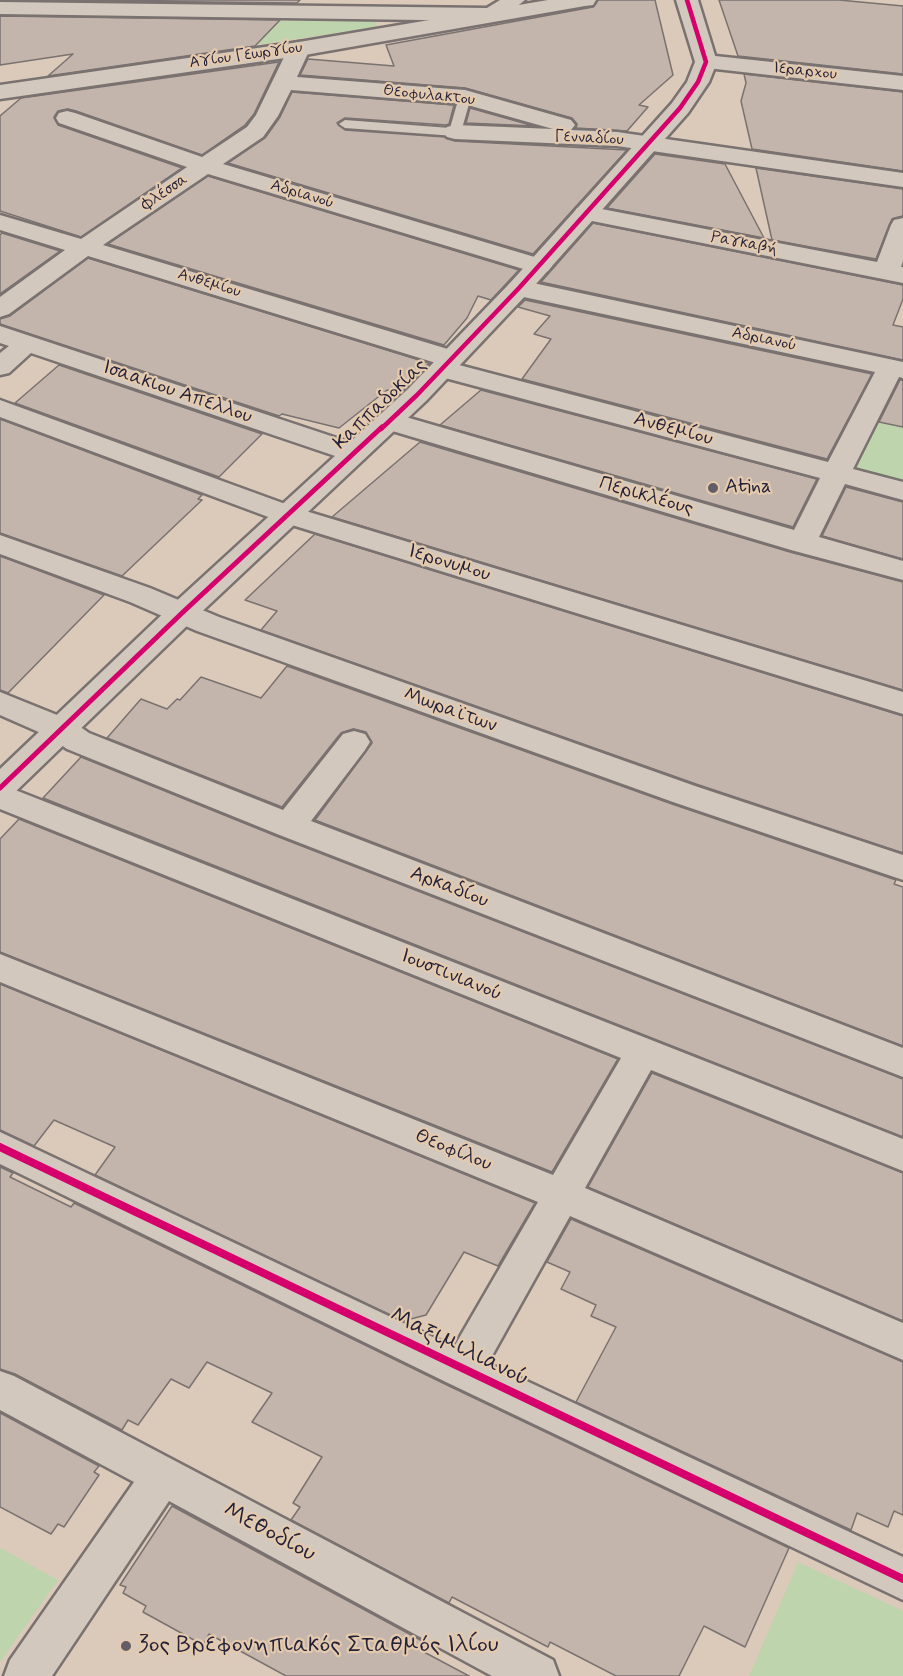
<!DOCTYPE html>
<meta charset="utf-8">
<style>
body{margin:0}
canvas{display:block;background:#dbcaba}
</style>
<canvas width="903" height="1676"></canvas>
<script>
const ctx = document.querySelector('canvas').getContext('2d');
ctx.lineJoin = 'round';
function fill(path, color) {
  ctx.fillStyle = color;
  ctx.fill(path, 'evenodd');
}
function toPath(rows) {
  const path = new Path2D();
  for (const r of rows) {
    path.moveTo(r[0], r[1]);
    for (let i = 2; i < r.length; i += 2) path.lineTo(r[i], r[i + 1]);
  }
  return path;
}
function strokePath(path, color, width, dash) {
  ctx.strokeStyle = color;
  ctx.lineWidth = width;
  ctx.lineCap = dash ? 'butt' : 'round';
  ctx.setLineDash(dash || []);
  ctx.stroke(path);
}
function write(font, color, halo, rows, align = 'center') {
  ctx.font = font + ' Mynerve,sans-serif';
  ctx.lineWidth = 4.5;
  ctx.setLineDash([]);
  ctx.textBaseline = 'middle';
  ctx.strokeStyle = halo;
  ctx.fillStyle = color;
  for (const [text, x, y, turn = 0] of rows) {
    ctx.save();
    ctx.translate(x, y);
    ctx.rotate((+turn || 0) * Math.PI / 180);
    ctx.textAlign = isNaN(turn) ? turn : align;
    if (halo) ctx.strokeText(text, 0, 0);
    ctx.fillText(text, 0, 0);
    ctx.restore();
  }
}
const green = toPath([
 [266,21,376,21,377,27,256,45],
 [470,107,554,126,556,130,464,128],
 [875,421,903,427,903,481,850,467],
 [0,1548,58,1580,0,1662],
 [798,1562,903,1611,903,1676,749,1676]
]);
const building = toPath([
 [20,0,300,0,297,3,20,0],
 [598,0,655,0,673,75,639,105,648,107,627,131,576,128,577,124,572,118,465,88,300,75,308,59,394,66,386,45,593,7,598,0],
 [719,0,839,0,903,6,903,74,738,56,719,0],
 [0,16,280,20,255,46,48,76,73,54,0,65,0,16],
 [279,62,254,114,245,125,202,155,76,111,68,109,58,111,54,117,58,125,182,168,81,237,0,211,0,116,21,98,279,62],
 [744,74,903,92,903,171,752,149,741,101,746,83,744,74],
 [292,92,454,105,449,124,446,125,345,118,337,123,345,130,445,137,455,141,627,150,533,254,228,163,265,138,280,117,292,92],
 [470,108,534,126,466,123,470,108],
 [655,154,725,164,764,238,607,208,655,154],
 [756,168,903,189,903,216,892,219,876,259,772,240,756,168],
 [208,176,519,270,491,300,478,296,467,318,444,345,108,244,208,176],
 [593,223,903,285,903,299,893,325,903,327,903,360,541,282,593,223],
 [2,233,60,251,0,294,0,235,2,233],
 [88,258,429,363,401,392,387,390,339,428,282,414,279,416,0,324,0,319,10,316,88,258],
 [525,300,872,374,827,459,522,379,551,339,534,334,550,316,518,307,525,300],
 [59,365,262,434,219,477,15,403,59,365],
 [900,380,903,380,903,427,879,422,900,380],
 [481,390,817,479,793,527,440,425,481,390],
 [0,419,202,495,198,499,202,500,122,576,0,533,0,419],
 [420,442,790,552,903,582,903,690,332,517,420,442],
 [846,487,903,502,903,559,822,536,846,487],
 [315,534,903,716,903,853,696,784,261,630,277,611,245,600,315,534],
 [0,556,104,595,8,693,0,690,0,556],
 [287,666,672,804,896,880,894,884,903,887,903,1046,315,820,372,743,366,732,353,729,341,733,282,807,107,738,141,699,167,709,177,699,180,700,201,677,261,698,287,666],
 [81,757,276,836,903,1079,903,1137,43,798,81,757],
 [19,819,618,1059,552,1172,0,952,0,839,19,819],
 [0,984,535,1203,498,1266,464,1252,426,1315,403,1321,95,1175,115,1147,54,1120,34,1146,0,1130,0,984],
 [652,1073,903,1173,903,1321,588,1187,652,1073],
 [0,1167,13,1173,10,1177,71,1207,74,1203,447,1385,789,1548,745,1647,704,1626,679,1676,616,1676,550,1642,548,1647,452,1597,449,1603,291,1520,300,1507,293,1503,322,1457,252,1422,272,1393,207,1362,189,1388,171,1379,138,1425,128,1420,122,1430,15,1374,0,1369,0,1167],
 [571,1219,903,1362,903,1515,894,1511,888,1527,857,1513,851,1530,576,1402,616,1327,591,1316,596,1305,561,1289,570,1272,547,1262,571,1219],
 [0,1413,99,1466,94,1472,99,1475,64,1527,58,1524,51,1534,0,1507,0,1413],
 [172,1506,428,1644,424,1652,469,1676,286,1676,209,1634,203,1645,143,1612,146,1606,123,1593,126,1587,120,1585,172,1506]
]);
const lane = toPath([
 [465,93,471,97,461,132,455,136,345,128,339,124,345,120,450,128,459,97,465,93]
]);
const street = toPath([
 [500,0,525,0,500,20,492,21,0,14,0,2,487,8,500,0],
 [299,42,307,44,310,49,297,77,465,90,571,120,575,125,571,130,617,132,903,173,903,187,617,146,455,139,447,137,443,132,447,127,455,125,553,129,464,104,291,90,278,116,263,137,223,164,548,261,552,266,548,271,539,274,530,271,208,174,103,245,461,353,465,359,459,365,828,462,875,372,519,296,510,293,506,288,510,283,519,280,903,362,903,378,899,377,853,469,903,482,903,500,845,484,819,537,903,561,903,580,791,550,379,427,375,421,379,415,389,413,399,415,794,530,820,478,434,375,430,369,436,363,88,256,9,314,0,317,0,297,65,250,0,230,0,215,81,239,187,167,59,123,56,118,59,113,67,111,75,113,202,157,247,127,256,115,288,49,291,44,299,42],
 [706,55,903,76,903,90,698,67,695,62,698,57,706,55],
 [586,206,877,262,891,225,894,220,903,218,903,261,901,267,903,267,903,283,577,218,574,213,577,208,586,206],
 [0,326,364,447,368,453,364,459,354,461,344,459,31,353,9,373,0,375,0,353,9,346,0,343,0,326],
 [0,400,299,509,903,692,903,714,279,521,0,417,0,400],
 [0,535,150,588,219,617,695,786,903,855,903,880,673,802,197,631,130,602,0,554,0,535],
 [0,692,72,721,89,733,283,810,343,734,354,731,365,734,370,742,365,750,311,821,903,1048,903,1077,277,834,67,749,50,737,0,715,0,692],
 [0,784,903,1139,903,1171,651,1070,585,1188,903,1323,903,1360,570,1216,488,1363,903,1557,903,1600,448,1383,0,1164,0,1132,454,1347,538,1202,0,982,0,954,553,1175,621,1058,0,809,0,784],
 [0,1371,14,1376,553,1660,559,1676,492,1676,169,1501,52,1676,4,1676,10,1660,134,1482,0,1410,0,1371]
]);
const secondary = toPath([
 [548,0,596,0,593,5,585,6,299,56,0,99,0,85,299,42,548,0],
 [676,0,698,0,717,62,709,82,688,113,528,293,426,401,193,620,11,796,0,800,0,769,171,606,408,389,510,283,672,103,687,82,695,62,676,0]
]);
const cyclewayFar2 = toPath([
 [381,429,417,395,519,288,680,108,698,82,706,62,687,0]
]);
const cyclewayFar1 = toPath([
 [0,788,182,613,382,427]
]);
const cycleway = toPath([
 [0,1147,903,1579]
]);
const markers = [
 [713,488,6,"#635d67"],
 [126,1646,6,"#635d67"]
];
const farStreetnames = [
 ["Αγίου Γεωργίου",246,56,-8],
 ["Ιεραρχου",805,72,6],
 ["Θεοφυλακτου",429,96,6],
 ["Γενναδίου",589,139,3],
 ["Φλέσσα",165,193,-34],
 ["Αδριανού",302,195,17],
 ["Ραγκαβή",744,244,11],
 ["Ανθεμίου",209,284,17],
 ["Αδριανού",764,340,12]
];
const streetNames = [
 ["Ισαακιου Απελλου",177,393,19],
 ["Καππαδοκίας",381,405,-44],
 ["Ανθεμίου",673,430,15],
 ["Περικλέους",646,497,16],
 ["Ιερονυμου",449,564,17],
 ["Μωραϊτων",450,711,20],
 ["Αρκαδίου",449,888,21],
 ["Ιουστινιανού",451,976,22],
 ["Θεοφίλου",453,1151,22]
];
const poiNames = [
 ["Atina",725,488]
];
const nearStreetnames = [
 ["Μαξιμιλιανού",459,1348,26],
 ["Μεθοδίου",269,1533,28]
];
const nearPoinames = [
 ["3ος Βρεφονηπιακός Σταθμός Ιλίου",138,1646]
];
fill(green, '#bed4ac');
fill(building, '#c4b5ac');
strokePath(building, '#7a7270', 1.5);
strokePath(lane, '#7a7270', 4);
strokePath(street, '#7a7270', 5);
strokePath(secondary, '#7a7270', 5);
fill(lane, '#d3c8bd');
fill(street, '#d3c8bd');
fill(secondary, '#d3c8bd');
strokePath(cyclewayFar2, '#d6006c', 4.5);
strokePath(cyclewayFar1, '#d6006c', 5);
strokePath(cycleway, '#d6006c', 8);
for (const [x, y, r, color] of markers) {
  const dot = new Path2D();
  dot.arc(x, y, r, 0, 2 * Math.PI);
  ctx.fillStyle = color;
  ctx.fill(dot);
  strokePath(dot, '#e4c9ac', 2);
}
write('16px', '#22223b', '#e4c9ac', farStreetnames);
write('20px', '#22223b', '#e4c9ac', streetNames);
write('20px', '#22223b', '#e4c9ac', poiNames, 'left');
write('24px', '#22223b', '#e4c9ac', nearStreetnames);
write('24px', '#22223b', '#e4c9ac', nearPoinames, 'left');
</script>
